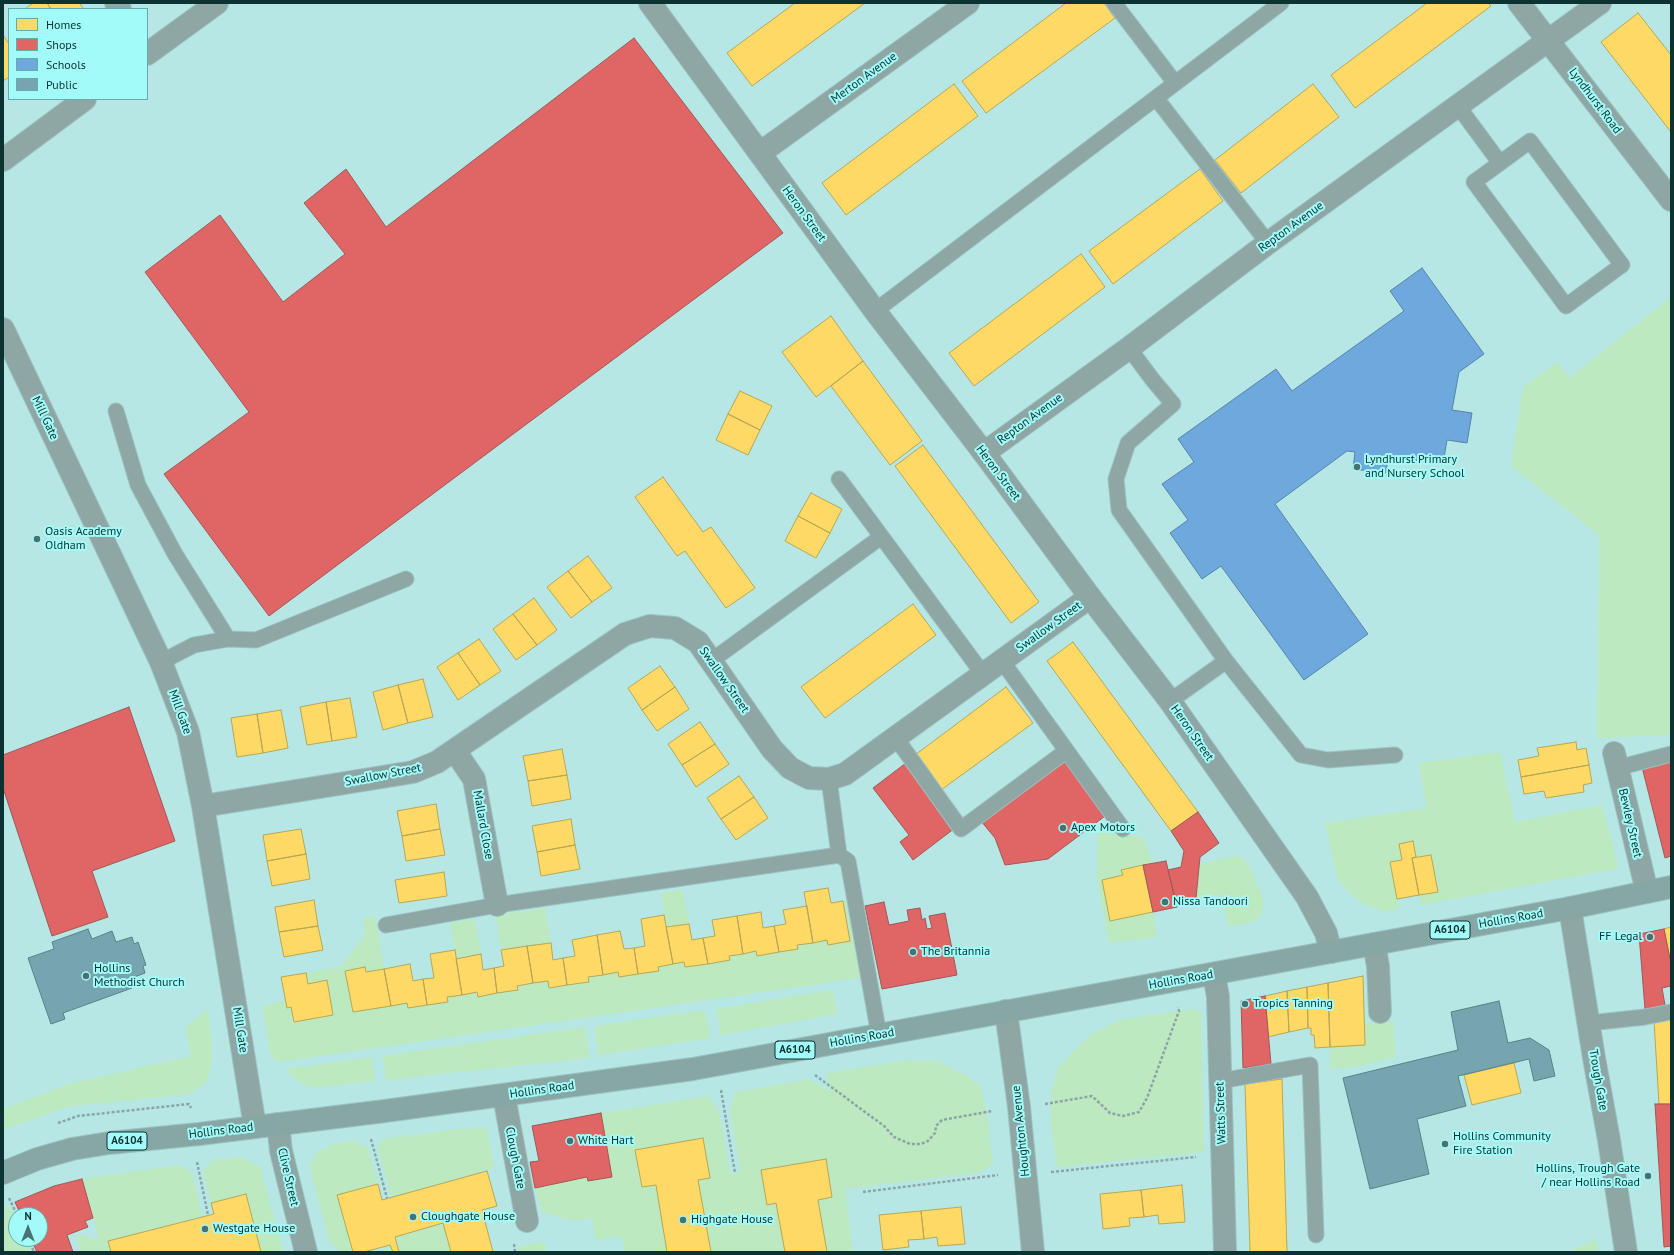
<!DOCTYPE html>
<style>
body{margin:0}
#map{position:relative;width:1674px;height:1255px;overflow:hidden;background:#b6e7e5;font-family:"PT Sans",sans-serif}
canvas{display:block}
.frame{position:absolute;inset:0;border:4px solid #0c3332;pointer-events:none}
.legend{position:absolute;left:8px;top:8px;width:140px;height:92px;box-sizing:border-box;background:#a2fbf8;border:1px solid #66aba9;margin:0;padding:5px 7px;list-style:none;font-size:12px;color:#0c3332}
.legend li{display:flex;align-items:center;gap:8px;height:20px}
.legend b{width:20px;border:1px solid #66aba9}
.north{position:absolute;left:8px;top:1207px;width:40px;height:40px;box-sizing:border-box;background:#a2fbf8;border:1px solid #66aba9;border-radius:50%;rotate:0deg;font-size:11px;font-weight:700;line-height:16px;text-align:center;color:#0c3332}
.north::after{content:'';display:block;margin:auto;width:14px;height:18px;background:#487271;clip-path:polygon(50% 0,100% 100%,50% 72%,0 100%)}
</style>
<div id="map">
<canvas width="1674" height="1255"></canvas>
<div class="frame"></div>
<ul class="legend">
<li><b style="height:11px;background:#ffd966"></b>Homes</li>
<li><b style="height:11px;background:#e06666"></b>Shops</li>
<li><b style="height:11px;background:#6fa8dc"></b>Schools</li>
<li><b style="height:11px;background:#76a5af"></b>Public</li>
</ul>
<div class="north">N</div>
</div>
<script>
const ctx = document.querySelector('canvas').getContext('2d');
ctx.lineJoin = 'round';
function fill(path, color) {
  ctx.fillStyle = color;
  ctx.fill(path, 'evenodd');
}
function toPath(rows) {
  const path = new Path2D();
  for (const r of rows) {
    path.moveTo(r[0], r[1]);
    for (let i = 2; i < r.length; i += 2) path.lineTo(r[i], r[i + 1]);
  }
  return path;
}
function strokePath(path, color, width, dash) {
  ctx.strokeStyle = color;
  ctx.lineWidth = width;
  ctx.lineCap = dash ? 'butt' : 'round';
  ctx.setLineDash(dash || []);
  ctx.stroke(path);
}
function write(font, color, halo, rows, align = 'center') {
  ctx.font = font + ' "PT Sans",sans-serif';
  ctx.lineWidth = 4;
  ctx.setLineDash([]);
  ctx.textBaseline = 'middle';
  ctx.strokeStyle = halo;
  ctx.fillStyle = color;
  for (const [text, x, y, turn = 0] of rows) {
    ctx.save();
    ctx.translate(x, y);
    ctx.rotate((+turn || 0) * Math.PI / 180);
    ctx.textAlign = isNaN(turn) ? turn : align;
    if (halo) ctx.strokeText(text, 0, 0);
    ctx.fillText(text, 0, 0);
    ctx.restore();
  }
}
const green = toPath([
 [1671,297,1671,735,1597,738,1599,535,1511,466,1523,387,1557,362,1569,378],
 [1500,752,1515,822,1602,805,1618,865,1615,869,1421,905,1419,895,1438,891,1431,855,1416,857,1413,841,1400,843,1402,860,1390,862,1399,909,1383,911,1365,905,1349,893,1337,877,1325,823,1427,808,1419,763],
 [1098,832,1143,837,1153,863,1122,870,1123,875,1102,880,1110,921,1153,912,1157,937,1109,943,1097,881],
 [1236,856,1241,857,1249,866,1263,898,1263,911,1259,918,1246,924,1228,926,1223,894,1196,898,1199,864],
 [683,890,689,924,666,927,661,893],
 [846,900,860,978,278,1062,271,1056,262,1006,285,1001,287,1008,291,1007,294,1022,333,1015,327,980,308,984,306,973,340,967,365,935,363,918,375,916,384,969,366,972,364,967,345,971,353,1012,407,1003,409,1008,448,1002,447,997,477,992,478,996,518,990,517,986,548,981,549,988,567,985,589,982,588,977,618,972,619,977,658,971,658,967,684,962,685,967,729,960,729,956,756,951,757,956,797,949,797,945,827,940,850,940,843,901],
 [545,908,551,943,501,950,496,915],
 [475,919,481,954,456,959,450,923],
 [833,990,837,1014,721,1035,716,1009],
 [208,1009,212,1043,212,1065,205,1084,188,1094,66,1107,3,1130,3,1109,68,1084,191,1056,186,1027],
 [1196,1009,1201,1011,1204,1152,1057,1167,1051,1126,1051,1094,1058,1068,1077,1047,1096,1031,1120,1020],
 [705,1010,711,1038,598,1055,595,1026],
 [1393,1021,1396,1057,1356,1067,1330,1069,1330,1047,1364,1023],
 [585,1027,589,1058,386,1080,383,1056],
 [372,1057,375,1081,320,1087,305,1086,294,1078,286,1069],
 [906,1060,937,1061,967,1076,979,1085,986,1106,993,1164,981,1172,845,1189,853,1252,827,1252,818,1200,832,1197,825,1159,761,1170,767,1205,776,1203,785,1252,711,1252,698,1180,635,1150,642,1187,656,1185,667,1252,625,1252,622,1236,596,1240,592,1219,575,1221,542,1212,535,1188,587,1177,588,1181,612,1177,601,1113,708,1096,719,1112,730,1174,741,1172,730,1110,736,1092,809,1079,830,1092,827,1073],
 [487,1128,494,1168,391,1197,378,1148,381,1139,459,1129],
 [353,1140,368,1149,378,1184,337,1195,353,1252,341,1252,330,1243,309,1166,318,1152,334,1144],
 [241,1157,260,1167,283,1252,261,1252,246,1194,211,1203,203,1171,212,1161],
 [179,1165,192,1173,202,1216,109,1241,111,1252,81,1252,76,1234,99,1240,82,1179],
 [10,1206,16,1220,16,1239,25,1239,30,1252,3,1252,3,1209],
 [443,1223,451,1252,399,1252,395,1237],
 [1596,1239,1598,1252,1568,1252,1592,1241],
 [544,1241,546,1252,519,1252,518,1247]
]);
const homes = toPath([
 [33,3,47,3,51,9,25,9,33,3],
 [47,3,79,3,84,9,51,9,47,3],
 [795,3,865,3,752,86,727,53,795,3],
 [1066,3,1104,3,1115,18,986,113,962,81,1066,3],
 [1427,3,1488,3,1491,6,1355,108,1331,75,1427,3],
 [1638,13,1671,55,1671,132,1601,42,1638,13],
 [3,35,9,44,9,77,3,81,3,35],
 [954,84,978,116,846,215,822,183,954,84],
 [1313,84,1339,117,1241,193,1215,160,1313,84],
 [1200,169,1223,201,1113,284,1089,251,1200,169],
 [1081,254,1105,287,974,386,949,353,1081,254],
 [831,316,863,361,816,397,782,352,831,316],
 [863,361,922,441,890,465,831,386,863,361],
 [740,391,772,406,760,430,728,414,740,391],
 [728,414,760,430,748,455,716,440,728,414],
 [923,445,1039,602,1011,623,895,466,923,445],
 [663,477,703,532,711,527,755,588,726,608,685,551,677,556,635,497,663,477],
 [811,493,842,509,830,533,798,516,811,493],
 [798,516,830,533,816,558,785,541,798,516],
 [588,556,612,588,592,602,568,571,588,556],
 [568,571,592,602,571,618,547,587,568,571],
 [534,598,557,630,537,645,513,614,534,598],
 [913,604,936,635,825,718,801,687,913,604],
 [513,614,537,645,516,660,493,629,513,614],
 [479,639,501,671,480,685,458,653,479,639],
 [1073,642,1198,812,1171,831,1047,661,1073,642],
 [458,653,480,685,458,700,437,667,458,653],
 [660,666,675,687,642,710,628,688,660,666],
 [423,679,433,717,408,723,398,685,423,679],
 [398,685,408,723,383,730,373,692,398,685],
 [675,687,689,709,657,731,642,710,675,687],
 [1006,687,1033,723,941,790,915,755,1006,687],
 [350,698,357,737,332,741,326,702,350,698],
 [326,702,332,741,307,745,300,707,326,702],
 [281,710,288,748,263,753,257,714,281,710],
 [257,714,263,753,237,757,231,718,257,714],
 [700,722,715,744,682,765,668,744,700,722],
 [1576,742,1577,750,1586,748,1589,765,1521,777,1518,760,1539,756,1537,748,1576,742],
 [715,744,729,764,696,787,682,765,715,744],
 [562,749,567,775,528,781,523,756,562,749],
 [1589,765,1592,783,1583,785,1584,792,1546,798,1544,791,1524,794,1521,777,1589,765],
 [567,775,571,799,532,806,528,781,567,775],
 [739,776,754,797,721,819,707,798,739,776],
 [754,797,768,818,736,840,721,819,754,797],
 [436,804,440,829,402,836,397,811,436,804],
 [571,819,575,845,537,852,532,826,571,819],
 [301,829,306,854,267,861,263,835,301,829],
 [440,829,445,855,406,861,402,836,440,829],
 [1413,841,1416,857,1412,858,1419,895,1397,899,1390,862,1402,860,1399,844,1413,841],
 [575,845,580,869,541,876,537,852,575,845],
 [306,854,310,879,272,886,267,861,306,854],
 [1431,855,1438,892,1419,895,1412,858,1431,855],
 [1143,865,1153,912,1110,921,1102,880,1123,875,1121,870,1143,865],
 [444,872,447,896,399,903,395,880,444,872],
 [828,888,831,903,843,901,850,941,828,945,827,940,813,943,804,892,828,888],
 [314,900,318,926,279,932,275,907,314,900],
 [807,906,813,943,797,945,798,949,779,952,774,926,786,924,783,910,807,906],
 [761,912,763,928,774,926,779,952,757,956,756,951,743,954,737,916,761,912],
 [664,915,673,964,658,967,659,971,638,974,634,948,645,946,641,919,664,915],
 [737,916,743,954,729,956,730,960,708,964,703,938,715,936,712,920,737,916],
 [689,924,692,940,703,938,708,964,685,967,684,962,673,964,666,927,689,924],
 [318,926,323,950,284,957,279,932,318,926],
 [1671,927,1671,964,1664,929,1671,927],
 [620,931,624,949,634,948,638,974,619,977,618,972,603,975,597,935,620,931],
 [597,935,603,975,588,977,589,982,567,985,563,958,575,956,572,940,597,935],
 [551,943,553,960,563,958,567,985,549,988,548,981,533,983,527,946,551,943],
 [527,946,533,983,517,986,518,990,497,993,494,968,504,966,501,950,527,946],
 [455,950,462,995,447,997,448,1002,427,1005,423,979,434,978,430,954,455,950],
 [481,954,483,970,494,968,497,993,478,997,477,992,462,995,456,959,481,954],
 [410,964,413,981,423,979,427,1005,408,1008,407,1003,391,1006,384,969,410,964],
 [365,967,366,972,384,969,391,1006,353,1012,345,971,365,967],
 [306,973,308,984,327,980,333,1015,294,1022,291,1007,287,1008,281,977,306,973],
 [1363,976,1365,1045,1330,1047,1328,983,1363,976],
 [1328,983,1330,1047,1315,1048,1314,1035,1311,1035,1311,1028,1308,1028,1307,987,1328,983],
 [1307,987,1308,1028,1289,1032,1287,991,1307,987],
 [1287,991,1289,1032,1268,1037,1265,996,1287,991],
 [1671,1019,1671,1104,1659,1104,1654,1021,1671,1019],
 [1514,1063,1521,1093,1472,1105,1464,1075,1514,1063],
 [1282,1079,1287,1252,1250,1252,1245,1084,1282,1079],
 [703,1138,710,1178,698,1180,711,1252,667,1252,656,1185,642,1187,635,1150,703,1138],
 [826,1159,832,1197,818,1200,827,1252,785,1252,776,1203,767,1205,761,1170,826,1159],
 [487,1171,497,1206,482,1210,493,1252,451,1252,443,1223,395,1237,399,1252,393,1252,390,1245,364,1252,353,1252,337,1195,378,1184,382,1200,487,1171],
 [1182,1185,1185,1222,1159,1224,1158,1215,1144,1217,1141,1190,1182,1185],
 [1141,1190,1144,1217,1129,1218,1130,1226,1103,1229,1100,1194,1141,1190],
 [246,1194,261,1252,111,1252,108,1241,214,1214,211,1203,246,1194],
 [961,1207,965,1244,938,1246,937,1237,924,1239,921,1211,961,1207],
 [921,1211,924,1239,908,1240,909,1247,883,1250,879,1215,921,1211]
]);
const shops = toPath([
 [634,38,783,233,269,616,164,474,249,412,145,272,220,215,283,302,345,254,304,203,346,169,386,227,634,38],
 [129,707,175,841,92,871,108,917,52,936,3,788,3,755,129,707],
 [1063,758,1105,816,1048,859,1005,865,995,838,981,821,1063,758],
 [1671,759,1671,856,1665,858,1642,767,1671,759],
 [906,763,955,828,913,860,900,842,909,835,873,788,906,763],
 [1198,812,1219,843,1200,857,1196,898,1176,903,1168,870,1181,867,1184,851,1171,831,1198,812],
 [1166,861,1177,907,1153,912,1143,865,1166,861],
 [884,902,889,925,909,921,907,910,920,908,922,920,925,918,927,929,932,928,929,916,945,913,957,975,882,989,865,906,884,902],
 [1664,929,1671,964,1671,986,1662,988,1665,1005,1645,1009,1639,934,1664,929],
 [1265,996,1271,1064,1243,1068,1241,1001,1265,996],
 [1655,1104,1671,1104,1671,1246,1664,1247,1655,1104],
 [601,1113,612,1177,588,1181,587,1177,535,1188,530,1162,539,1161,532,1126,601,1113],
 [82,1179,93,1218,85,1221,88,1227,67,1235,73,1252,37,1252,31,1239,40,1239,40,1215,21,1215,15,1202,54,1186,82,1179]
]);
const schools = toPath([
 [1422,268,1484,354,1459,372,1452,410,1472,413,1467,443,1447,440,1443,464,1388,457,1386,473,1353,469,1355,452,1347,451,1275,504,1368,634,1304,680,1221,566,1202,579,1170,533,1188,520,1162,484,1194,462,1178,439,1276,369,1292,391,1404,311,1390,291,1422,268]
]);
const public = toPath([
 [88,929,92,939,112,931,116,942,132,937,134,944,138,942,146,965,143,966,145,973,129,979,132,988,63,1013,65,1019,51,1024,28,958,54,949,52,942,88,929],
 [1499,1001,1508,1043,1530,1038,1549,1050,1555,1076,1534,1081,1529,1059,1458,1076,1466,1106,1417,1119,1429,1174,1370,1189,1343,1078,1458,1050,1451,1012,1499,1001]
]);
const path = toPath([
 [815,1075,884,1126,894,1137,910,1144,921,1144,928,1141,935,1133,936,1126,942,1120,992,1111],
 [721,1090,735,1173],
 [1045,1104,1092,1096,1110,1113,1123,1116,1139,1112,1147,1098,1179,1011,1178,1007],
 [58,1123,78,1116,189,1104,191,1108],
 [371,1139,387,1198],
 [197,1162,208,1215],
 [1051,1172,1196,1157],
 [863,1192,998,1175],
 [9,1198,17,1215],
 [28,1239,34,1252],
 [514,1244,515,1252]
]);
const service = toPath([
 [1114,3,1175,83],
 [1156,98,1268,243],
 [1458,106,1500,163,1530,141,1622,265,1566,306,1474,182,1500,163],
 [875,311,1281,3],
 [1129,348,1152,379,1173,404,1128,443,1116,479,1119,510,1226,661,1170,701],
 [116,411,138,485,175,554,228,639],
 [839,479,983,674],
 [711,661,881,537],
 [1002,661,1123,829],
 [1226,661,1301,755,1328,760,1395,755],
 [161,662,194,645,228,639,256,640,406,579],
 [896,738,961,829,1066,751],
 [1617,768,1671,754],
 [839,855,848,861,879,1035],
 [386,925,497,905,839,855,829,779],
 [1589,1023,1645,1017,1671,1012],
 [1220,1081,1310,1065,1316,1235]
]);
const minor = toPath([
 [116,3,120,9],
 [1519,3,1671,200],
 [147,54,217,3],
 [760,153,968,3],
 [3,160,85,99],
 [3,329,161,662,188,732,203,806,255,1127],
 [984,453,1129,348,1268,243,1600,3],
 [455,751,474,779,497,905],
 [1614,753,1647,892],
 [203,806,413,772,437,762,625,634,650,626,675,628,698,642,772,749,790,768,809,778,829,779,845,774,1090,597],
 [1374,944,1378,966,1380,1012],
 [1214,974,1218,997,1225,1252],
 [1006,1011,1019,1107,1033,1252],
 [504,1096,527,1221],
 [278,1124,281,1151,306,1252]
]);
const tertiary = toPath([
 [650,3,875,311,984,453,1090,597,1170,701,1307,897,1326,933,1331,952],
 [1570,908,1594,1058,1609,1140,1626,1252]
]);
const primary = toPath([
 [3,1173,37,1159,72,1149,109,1143,199,1134,385,1111,693,1069,1570,908,1671,887]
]);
const markers = [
 [1357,467,4,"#487271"],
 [37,539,4,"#487271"],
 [1063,828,4,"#487271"],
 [1165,902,4,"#487271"],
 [1650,937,4,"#487271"],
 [913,952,4,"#487271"],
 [86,976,4,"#487271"],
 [1245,1004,4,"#487271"],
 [570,1141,4,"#487271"],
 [1445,1144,4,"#487271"],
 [1648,1176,4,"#487271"],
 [413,1217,4,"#487271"],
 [683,1220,4,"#487271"],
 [205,1229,4,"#487271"]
];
const shields = [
 [1450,930,40],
 [795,1050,40],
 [127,1141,40]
];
const shieldNames = [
 ["A6104",1450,930],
 ["A6104",795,1050],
 ["A6104",127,1141]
];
const streetNames = [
 ["Merton Avenue",864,78,-36],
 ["Lyndhurst Road",1595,101,53],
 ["Heron Street",804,214,54],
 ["Repton Avenue",1291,227,-36],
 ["Mill Gate",45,418,65],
 ["Repton Avenue",1030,419,-36],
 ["Heron Street",998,473,53],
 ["Swallow Street",1049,627,-36],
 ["Swallow Street",724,680,55],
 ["Mill Gate",180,712,70],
 ["Heron Street",1192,733,55],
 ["Swallow Street",383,775,-11],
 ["Bewley Street",1630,823,77],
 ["Mallard Close",483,825,80],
 ["Hollins Road",1511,919,-10],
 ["Hollins Road",1181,980,-10],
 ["Mill Gate",240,1030,81],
 ["Hollins Road",862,1038,-10],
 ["Trough Gate",1598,1080,80],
 ["Hollins Road",542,1090,-8],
 ["Watts Street",1221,1113,-92],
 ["Hollins Road",221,1131,-7],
 ["Houghton Avenue",1021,1131,-96],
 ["Clough Gate",515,1158,79],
 ["Clive Street",288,1177,77]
];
const poiNames = [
 ["Lyndhurst Primary",1365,460],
 ["and Nursery School",1365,474],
 ["Oasis Academy",45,532],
 ["Oldham",45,546],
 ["Apex Motors",1071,828],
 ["Nissa Tandoori",1173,902],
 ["FF Legal",1642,937,"right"],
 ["The Britannia",921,952],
 ["Hollins",94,969],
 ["Methodist Church",94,983],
 ["Tropics Tanning",1253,1004],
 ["Hollins Community",1453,1137],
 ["Fire Station",1453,1151],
 ["White Hart",578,1141],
 ["Hollins, Trough Gate",1640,1169,"right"],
 ["/ near Hollins Road",1640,1183,"right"],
 ["Cloughgate House",421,1217],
 ["Highgate House",691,1220],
 ["Westgate House",213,1229]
];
fill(green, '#bce9c0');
fill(homes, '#ffd966');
strokePath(homes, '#b6a756', 1);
fill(shops, '#e06666');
strokePath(shops, '#a05756', 1);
fill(schools, '#6fa8dc');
strokePath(schools, '#5185a9', 1);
fill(public, '#76a5af');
strokePath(public, '#56838a', 1);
strokePath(service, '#9cc2c2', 17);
strokePath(minor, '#9cc2c2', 24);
strokePath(tertiary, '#9cc2c2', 24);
strokePath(primary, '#9cc2c2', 24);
strokePath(path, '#8ca5a4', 2.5, [3, 2]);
strokePath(service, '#8ea6a4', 15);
strokePath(minor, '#8ea6a4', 22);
strokePath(tertiary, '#8ea6a4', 22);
strokePath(primary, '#87a7a5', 22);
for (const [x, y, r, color] of markers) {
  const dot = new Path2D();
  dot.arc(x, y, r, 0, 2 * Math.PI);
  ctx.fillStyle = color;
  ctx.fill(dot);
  strokePath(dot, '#a2fbf8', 1.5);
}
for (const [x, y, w] of shields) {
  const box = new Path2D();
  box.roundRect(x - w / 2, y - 9, w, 18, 3);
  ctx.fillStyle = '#a2fbf8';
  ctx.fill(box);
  strokePath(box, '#0c3332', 1);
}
write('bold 11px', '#0c3332', null, shieldNames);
write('12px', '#0c3332', '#a2fbf8', streetNames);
write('12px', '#0c3332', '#a2fbf8', poiNames, 'left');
</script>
